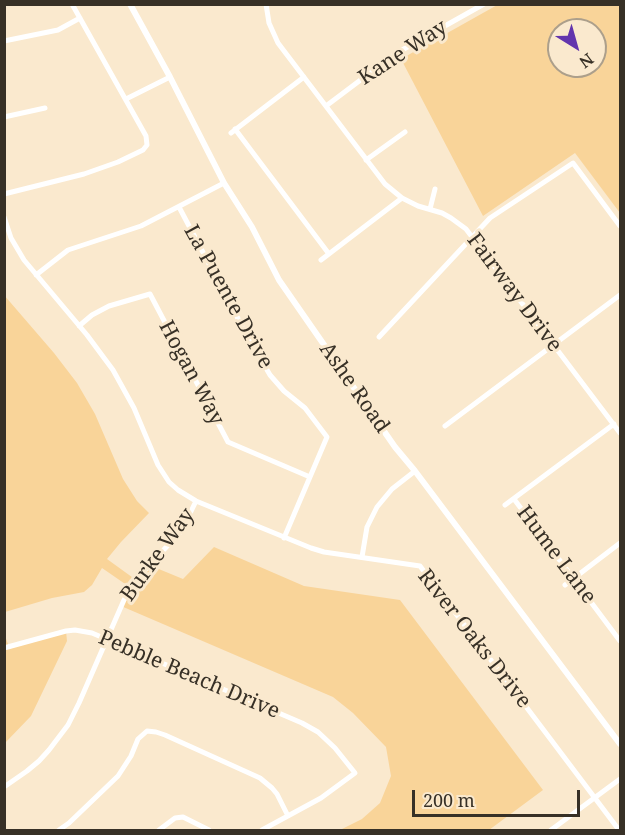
<!DOCTYPE html>
<style>
body{margin:0}
#map{position:relative;width:625px;height:835px;overflow:hidden;background:#fae9ce;font-family:"Noto Serif",serif}
canvas{display:block}
.frame{position:absolute;inset:0;border:6px solid #373026;pointer-events:none}
.north{position:absolute;left:547px;top:18px;width:60px;height:60px;box-sizing:border-box;background:#fae9ce;border:2px solid #ac9f8b;border-radius:50%;rotate:143deg;font-size:16px;font-weight:700;line-height:24px;text-align:center;color:#373026}
.north::after{content:'';display:block;margin:auto;width:21px;height:27px;background:#6335ad;clip-path:polygon(50% 0,100% 100%,50% 72%,0 100%)}
.scale{position:absolute;left:412px;top:790px;width:168px;height:27px;box-sizing:border-box;border:3px solid #373026;border-top:0;padding-left:8px;font-size:18px;line-height:21px;white-space:nowrap;color:#373026;-webkit-text-stroke:4px #fae9ce;paint-order:stroke}
</style>
<div id="map">
<canvas width="625" height="835"></canvas>
<div class="frame"></div>
<div class="north">N</div>
<div class="scale">200 m</div>
</div>
<script>
const ctx = document.querySelector('canvas').getContext('2d');
ctx.lineJoin = 'round';
function fill(path, color) {
  ctx.fillStyle = color;
  ctx.fill(path, 'evenodd');
}
function toPath(rows) {
  const path = new Path2D();
  for (const r of rows) {
    path.moveTo(r[0], r[1]);
    for (let i = 2; i < r.length; i += 2) path.lineTo(r[i], r[i + 1]);
  }
  return path;
}
function strokePath(path, color, width, dash) {
  ctx.strokeStyle = color;
  ctx.lineWidth = width;
  ctx.lineCap = dash ? 'butt' : 'round';
  ctx.setLineDash(dash || []);
  ctx.stroke(path);
}
function write(font, color, halo, rows, align = 'center') {
  ctx.font = font + ' "Noto Serif",serif';
  ctx.lineWidth = 6;
  ctx.setLineDash([]);
  ctx.textBaseline = 'middle';
  ctx.strokeStyle = halo;
  ctx.fillStyle = color;
  for (const [text, x, y, turn = 0] of rows) {
    ctx.save();
    ctx.translate(x, y);
    ctx.rotate((+turn || 0) * Math.PI / 180);
    ctx.textAlign = isNaN(turn) ? turn : align;
    if (halo) ctx.strokeText(text, 0, 0);
    ctx.fillText(text, 0, 0);
    ctx.restore();
  }
}
const green = toPath([
 [499,4,620,5,620,213,575,153,483,216,401,59],
 [559,30,595,30,595,66,559,66],
 [4,295,54,353,77,383,95,414,123,479,137,501,149,513,121,542,107,559,136,580,149,565,183,579,214,547,304,586,400,600,543,790,489,830,340,830,362,819,380,803,391,776,386,747,353,713,333,697,121,606,131,588,102,568,92,585,84,592,52,598,5,612],
 [66,631,67,641,31,716,5,743,4,633,9,647]
]);
const minor = toPath([
 [266,4,269,23,278,43,385,184,402,198,418,206,442,213,451,218,466,229,620,433],
 [4,41,58,30,80,18],
 [126,99,170,77],
 [326,106,395,54,484,4],
 [4,117,45,108],
 [235,129,329,254],
 [231,133,304,77],
 [366,160,405,132],
 [4,194,84,174,118,162,143,150,147,145,146,136,72,4],
 [179,207,244,330,270,375,284,391,305,408,327,437,284,538],
 [430,209,435,189],
 [4,217,11,238,24,260,87,335,113,370,134,408,158,465,169,482,178,490,196,501,311,548,324,552,420,566,619,830],
 [321,260,402,198],
 [36,275,68,250,141,226,224,183],
 [79,326,92,315,109,306,150,294,228,442,310,477],
 [379,337,490,218,573,163,620,226],
 [445,426,620,295],
 [514,499,620,641],
 [505,505,614,424],
 [362,557,367,527,377,507,392,489,415,471],
 [565,585,620,543],
 [4,648,66,631,75,630,92,633,302,723,318,732,335,748,355,773,321,798,262,830],
 [4,787,27,771,39,761,49,750,68,725,79,703,124,600,136,580,182,530,196,501],
 [59,830,69,823,118,776,131,756,138,739,147,731,156,732,165,735,260,778,272,788,277,794,288,816],
 [159,830,175,818,183,817,209,830],
 [551,830,620,779]
]);
const tertiary = toPath([
 [130,4,170,77,224,183,252,227,279,280,395,447,415,471,620,744]
]);
const streetNames = [
 ["Kane Way",403,53,-33],
 ["Fairway Drive",514,293,53],
 ["La Puente Drive",228,297,61],
 ["Hogan Way",191,373,62],
 ["Ashe Road",354,388,55],
 ["Burke Way",158,555,-54],
 ["Hume Lane",556,555,53],
 ["River Oaks Drive",474,639,52],
 ["Pebble Beach Drive",189,675,23]
];
fill(green, '#f9d499');
strokePath(minor, '#fff', 5);
strokePath(tertiary, '#fff', 6);
write('21px', '#373026', '#fae9ce', streetNames);
</script>
